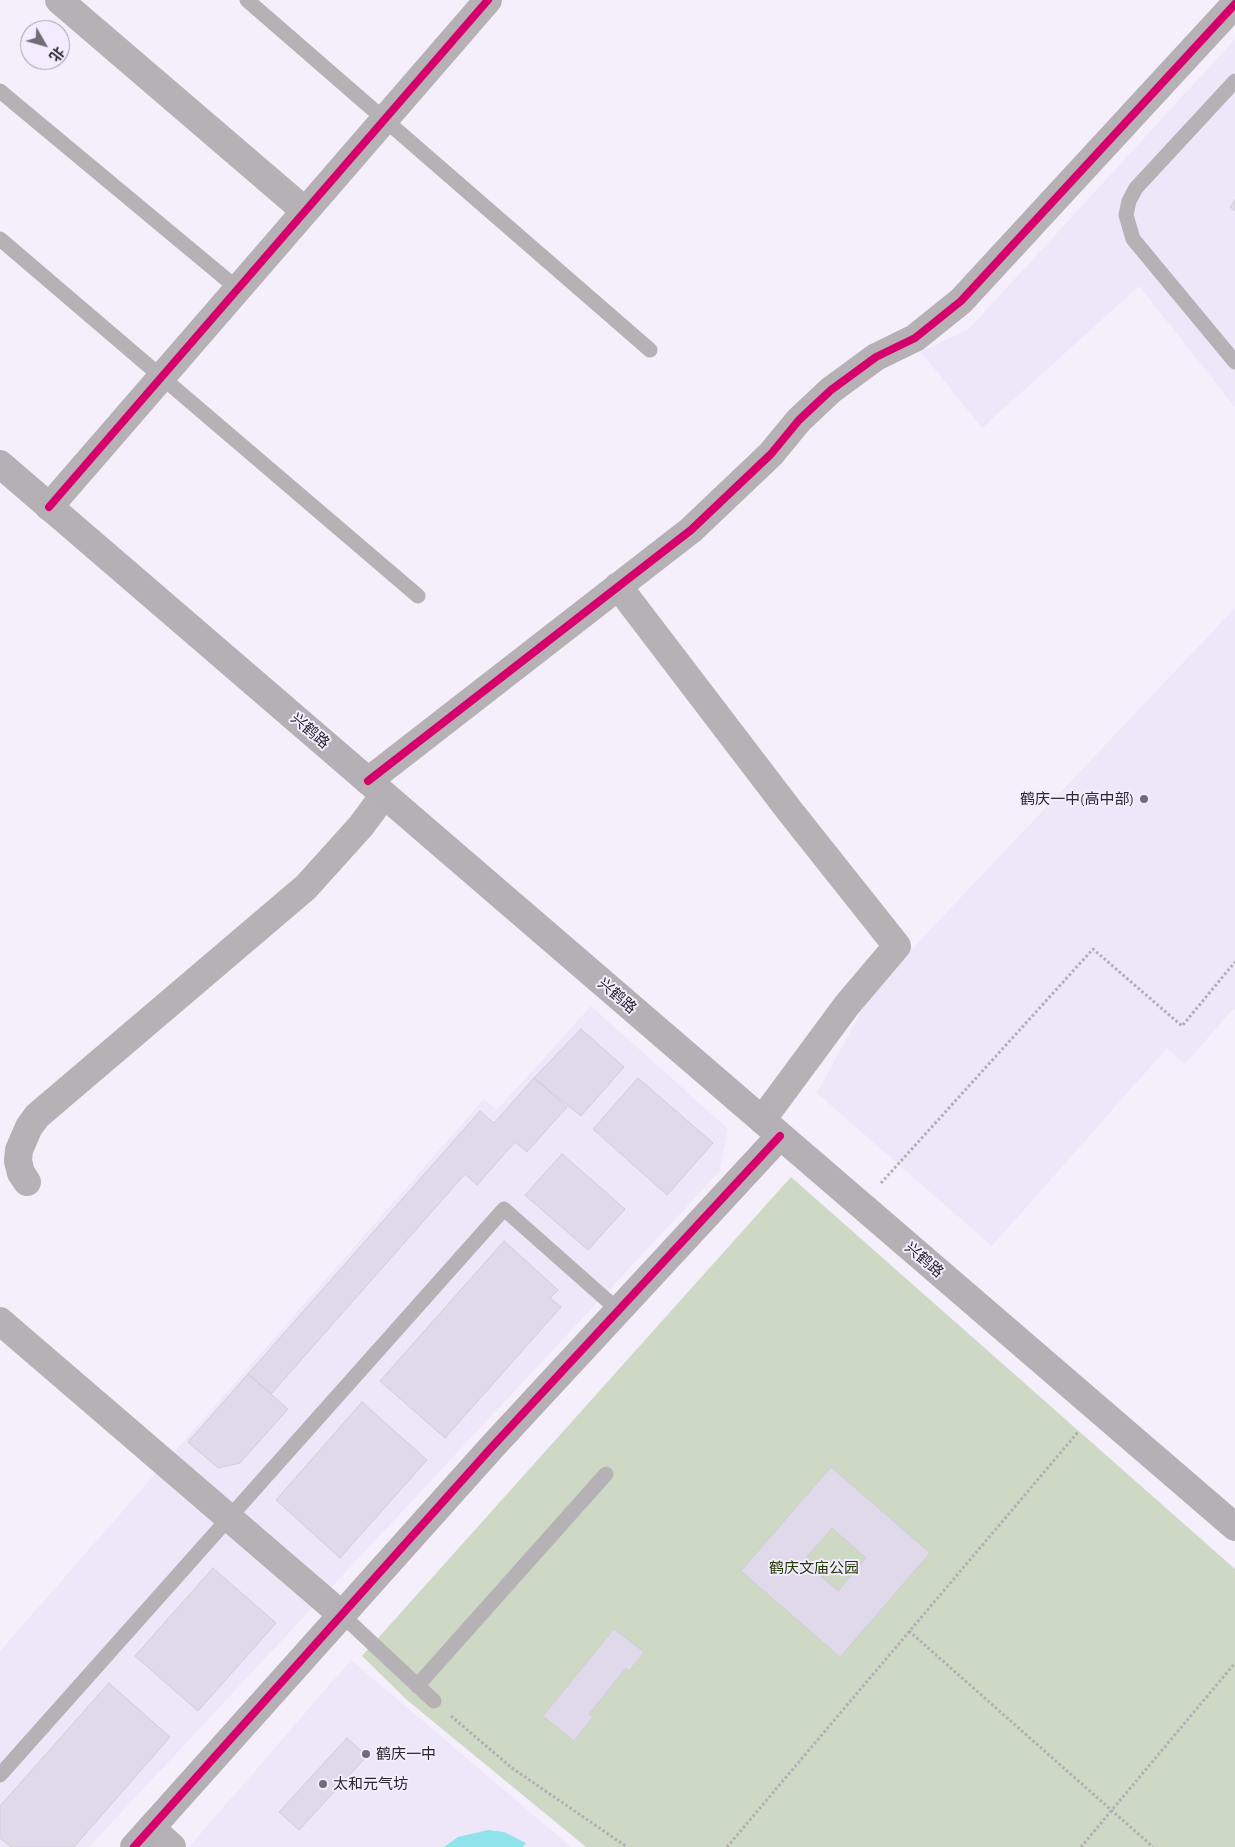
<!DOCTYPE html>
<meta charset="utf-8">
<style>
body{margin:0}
#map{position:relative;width:1235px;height:1847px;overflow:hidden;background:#f4effa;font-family:"Alegreya Sans","Noto Sans SC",sans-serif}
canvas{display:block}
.north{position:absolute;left:20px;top:20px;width:50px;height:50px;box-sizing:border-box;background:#f4ebfe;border:1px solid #a39caa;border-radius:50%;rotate:128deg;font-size:14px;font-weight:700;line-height:20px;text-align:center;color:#29262d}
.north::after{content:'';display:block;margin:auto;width:18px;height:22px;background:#706c75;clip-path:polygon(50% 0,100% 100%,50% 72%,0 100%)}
</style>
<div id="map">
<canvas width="1235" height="1847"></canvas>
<div class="north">北</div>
</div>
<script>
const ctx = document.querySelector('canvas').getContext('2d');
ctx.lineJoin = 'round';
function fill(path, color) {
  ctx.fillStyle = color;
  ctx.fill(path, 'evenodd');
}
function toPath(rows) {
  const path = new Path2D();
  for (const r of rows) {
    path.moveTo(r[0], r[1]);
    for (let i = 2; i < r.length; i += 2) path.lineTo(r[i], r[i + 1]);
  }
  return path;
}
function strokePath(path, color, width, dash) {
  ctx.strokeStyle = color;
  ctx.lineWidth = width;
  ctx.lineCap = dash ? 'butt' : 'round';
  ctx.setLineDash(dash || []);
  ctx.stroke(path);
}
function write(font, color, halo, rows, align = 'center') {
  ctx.font = font + ' "Alegreya Sans","Noto Sans SC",sans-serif';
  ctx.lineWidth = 4;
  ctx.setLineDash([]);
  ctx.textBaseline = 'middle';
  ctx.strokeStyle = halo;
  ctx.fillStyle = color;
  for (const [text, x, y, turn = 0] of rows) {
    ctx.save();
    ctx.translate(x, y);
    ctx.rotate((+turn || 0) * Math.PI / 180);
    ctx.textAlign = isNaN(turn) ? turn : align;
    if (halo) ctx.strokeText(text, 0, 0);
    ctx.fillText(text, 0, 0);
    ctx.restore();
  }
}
const built = toPath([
 [1235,39,1235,407,1139,286,982,428,921,352,969,329],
 [1235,608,1235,1010,1233,1009,1185,1064,1167,1048,992,1246,817,1093,873,990],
 [591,1006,728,1129,719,1172,89,1847,0,1847,0,1651,484,1099,497,1110],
 [351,1660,571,1847,189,1847]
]);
const green = toPath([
 [791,1177,1235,1569,1235,1847,586,1847,407,1700,362,1656]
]);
const water = toPath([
 [488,1830,504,1832,526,1843,523,1847,444,1847,458,1837]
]);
const building = toPath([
 [1235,200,1235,211,1230,207,1235,200],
 [581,1029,624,1067,581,1116,534,1078,581,1029],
 [534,1078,567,1107,527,1152,515,1142,477,1185,465,1174,271,1394,248,1374,480,1111,494,1123,534,1078],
 [638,1078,713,1143,667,1195,593,1129,638,1078],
 [562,1154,625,1209,588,1250,525,1195,562,1154],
 [504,1241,558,1290,550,1298,561,1307,445,1438,380,1381,504,1241],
 [248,1374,288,1409,240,1463,218,1468,188,1442,248,1374],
 [362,1402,427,1460,340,1558,276,1500,362,1402],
 [831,1467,930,1553,840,1657,741,1571,831,1467],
 [832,1528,866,1558,838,1591,803,1561,832,1528],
 [213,1568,276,1623,198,1711,135,1656,213,1568],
 [614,1629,644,1652,629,1671,626,1668,589,1714,593,1717,574,1741,543,1716,614,1629],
 [109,1683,170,1737,74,1847,11,1847,0,1838,0,1806,109,1683],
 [347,1738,367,1756,299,1830,279,1812,347,1738]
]);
const path = toPath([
 [881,1183,1093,949,1182,1026,1235,962],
 [909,1631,1153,1847],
 [451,1716,512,1768,627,1847],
 [727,1847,1078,1432],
 [1081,1847,1235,1663]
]);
const lane = toPath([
 [247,0,650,350],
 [1235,81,1136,188,1129,201,1126,215,1133,239,1235,362],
 [0,91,238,289],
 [0,239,418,596],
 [342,1615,434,1701],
 [417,1686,606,1474],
 [0,1775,504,1209,618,1310]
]);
const street = toPath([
 [59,0,305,211],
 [49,507,488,0],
 [618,586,789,810,897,946,847,1005,762,1120],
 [368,781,691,530,771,454,799,420,831,390,876,357,915,338,961,301,1235,4],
 [27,1182,21,1173,18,1161,19,1150,29,1127,37,1116,306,887,361,826,384,795],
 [0,1321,342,1615],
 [151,1828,172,1847]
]);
const secondary = toPath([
 [0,464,1235,1527],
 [134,1847,491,1448,780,1136]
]);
const cycleway = toPath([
 [49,507,488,0],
 [368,781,691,530,771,454,799,420,831,390,876,357,915,338,961,301,1235,4],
 [134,1847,491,1448,780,1136]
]);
const markers = [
 [1144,799,5,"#706c75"],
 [366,1754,5,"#706c75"],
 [323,1784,5,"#706c75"]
];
const streetNames = [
 ["兴鹤路",310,731,41],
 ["兴鹤路",617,996,41],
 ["兴鹤路",924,1260,41]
];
const poiNames = [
 ["鹤庆一中(高中部)",1134,799,"right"],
 ["鹤庆一中",376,1754],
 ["太和元气坊",333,1784]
];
const parkNames = [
 ["鹤庆文庙公园",814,1568]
];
fill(built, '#eee6f9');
fill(green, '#cdd8c5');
fill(water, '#91e3eb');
fill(building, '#dfd9e9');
strokePath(building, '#d2ced7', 1);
strokePath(path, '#b2aeb3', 3, [2.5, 2.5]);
strokePath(lane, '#b5b1b4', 15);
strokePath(street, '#b5b1b4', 28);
strokePath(secondary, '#b4b0b5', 28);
strokePath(cycleway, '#d6006c', 8);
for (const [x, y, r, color] of markers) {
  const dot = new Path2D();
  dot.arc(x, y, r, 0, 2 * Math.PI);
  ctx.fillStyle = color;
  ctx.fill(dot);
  strokePath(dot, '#f4ebfe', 2);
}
write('15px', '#29262d', '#f4ebfe', streetNames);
write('15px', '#29262d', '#f4ebfe', poiNames, 'left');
write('15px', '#233b05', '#f4ebfe', parkNames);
</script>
